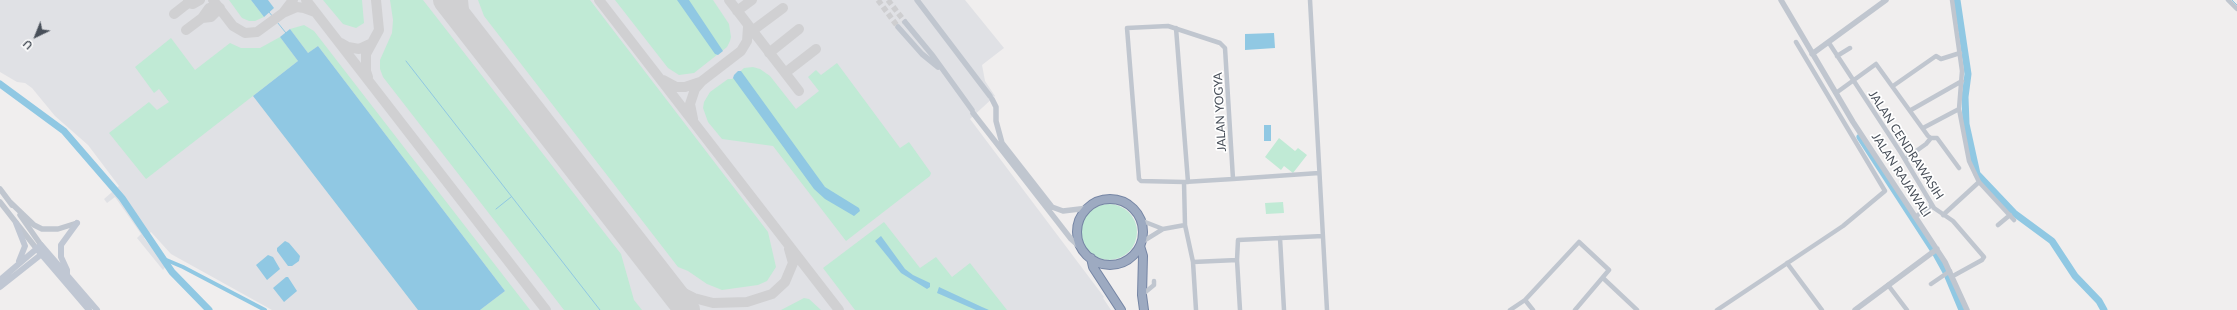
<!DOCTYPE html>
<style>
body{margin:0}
#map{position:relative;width:2237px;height:310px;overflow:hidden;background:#f0eeee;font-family:Lato,sans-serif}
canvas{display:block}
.north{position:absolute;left:16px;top:16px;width:40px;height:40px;-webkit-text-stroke:3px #fff;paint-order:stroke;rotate:223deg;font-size:11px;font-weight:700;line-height:16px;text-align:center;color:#484f59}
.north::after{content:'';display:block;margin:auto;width:14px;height:18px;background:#484f59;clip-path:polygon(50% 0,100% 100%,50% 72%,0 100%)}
</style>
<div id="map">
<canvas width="2237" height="310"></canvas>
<div class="north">U</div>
</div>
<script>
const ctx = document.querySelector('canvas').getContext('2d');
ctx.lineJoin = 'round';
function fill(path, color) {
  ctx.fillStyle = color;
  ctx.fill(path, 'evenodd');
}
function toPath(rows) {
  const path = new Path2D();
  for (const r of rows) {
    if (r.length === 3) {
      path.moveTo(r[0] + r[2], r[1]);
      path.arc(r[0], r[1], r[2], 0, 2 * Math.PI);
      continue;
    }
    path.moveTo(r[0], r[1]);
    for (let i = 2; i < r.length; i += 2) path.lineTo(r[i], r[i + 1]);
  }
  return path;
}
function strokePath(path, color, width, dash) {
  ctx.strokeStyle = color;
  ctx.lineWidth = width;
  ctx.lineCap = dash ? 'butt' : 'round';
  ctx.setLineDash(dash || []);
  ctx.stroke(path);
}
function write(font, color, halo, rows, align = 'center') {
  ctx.font = font + ' Lato,sans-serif';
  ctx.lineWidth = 3.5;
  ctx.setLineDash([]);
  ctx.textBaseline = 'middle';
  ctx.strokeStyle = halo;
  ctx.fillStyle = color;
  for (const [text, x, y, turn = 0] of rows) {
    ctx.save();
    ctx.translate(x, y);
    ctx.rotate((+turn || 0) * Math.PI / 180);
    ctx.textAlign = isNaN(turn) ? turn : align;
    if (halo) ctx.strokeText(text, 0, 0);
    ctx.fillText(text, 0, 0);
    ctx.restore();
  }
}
const airport = toPath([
 [0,0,965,0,1004,48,982,65,985,81,995,96,970,119,1104,297,1103,298,1111,310,272,310,171,254,151,232,144,238,166,266,163,270,137,238,141,234,115,197,107,203,104,199,119,186,88,145,55,116,32,88,25,83,17,82,0,72]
]);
const green = toPath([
 [229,0,251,0,264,17,255,21,249,21,242,18],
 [323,0,362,0,364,23,356,28,343,24],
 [390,0,423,0,621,254,634,300,642,310,564,310,383,77,380,69,380,60,392,33,393,20],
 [478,0,590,0,768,232,776,267,767,281,758,285,722,290,707,284,688,271,678,267,484,16],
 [615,0,713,0,729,24,731,37,730,41,727,47,694,73,679,75,668,68],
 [304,25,314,31,530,310,480,310,505,291,318,46,308,53,290,29],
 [280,37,298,61,146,179,109,133,149,102,157,110,169,102,159,89,154,93,135,67,171,38,195,70,230,43,241,48,260,48],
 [837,63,900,148,909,142,931,173,930,176,846,241,773,146,722,139,708,122,703,108,704,102,710,92,728,79,732,79,744,68,753,67,760,69,770,76,796,109,819,91,808,77,816,70,821,75],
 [1279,138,1295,151,1298,148,1307,155,1293,173,1284,166,1281,170,1265,157],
 [1283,202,1284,213,1266,214,1265,203],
 [1109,232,28],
 [884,222,920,268,936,257,952,277,970,263,1007,310,855,310,823,268],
 [804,298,809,299,821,310,781,310]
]);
const water = toPath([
 [251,0,268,0,274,8,264,17],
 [677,0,689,0,723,51,718,55,715,54],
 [290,29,308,53,318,46,505,291,480,310,418,310,253,96,298,61,280,37],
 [1274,33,1275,48,1245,50,1245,34],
 [738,71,741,71,825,187,859,208,860,211,854,216,825,199,814,189,733,78,734,75],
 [1264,125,1271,125,1271,141,1264,141],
 [881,236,905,269,913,275,930,283,930,287,927,289,901,273,875,241],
 [285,241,289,243,300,256,299,261,292,266,288,266,277,251,277,248],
 [268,255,273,257,280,269,267,280,256,265],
 [286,277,288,277,297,291,284,302,273,288],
 [939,287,982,307,989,310,976,310,937,293]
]);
const stream = toPath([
 [2232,0,2237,5],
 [269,12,286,33],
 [406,61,600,310],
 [496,209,511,197]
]);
const canal = toPath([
 [164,259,183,267,265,310]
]);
const river = toPath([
 [1957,0,1968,74,1965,97,1966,124,1977,174,2014,213,2052,241,2075,276,2099,301,2104,310],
 [0,84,64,131,122,198,172,272,209,310],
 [1860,137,1936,254,1946,272,1962,310]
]);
const taxiway = toPath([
 [213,0,233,26,245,33,257,32,283,13],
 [293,0,283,13,297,7,304,8,315,12],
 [306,0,546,310],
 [463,0,465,19,470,30],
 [599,0,839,310],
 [729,0,799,91],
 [188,3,193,4,200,0],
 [737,11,752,0],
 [174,14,188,3,188,0],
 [202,18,211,17,220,8],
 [186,30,202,18,209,8,219,7],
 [752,31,783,8],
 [341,43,348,47,359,49,372,43],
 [769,53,799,29],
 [785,73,816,49],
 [368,77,366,71,366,54,379,30,376,0],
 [663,80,676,87,685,87,700,82],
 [693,119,690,104,695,89,702,81,741,51,747,41,748,27],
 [660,276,678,290,694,298,713,303,747,302,772,294,785,282,793,263,789,249],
 [670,289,677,310]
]);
const runway = toPath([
 [446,0,687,310]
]);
const tertiaryTunnel = toPath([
 [878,0,898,27],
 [888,0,905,22]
]);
const minor = toPath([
 [1310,0,1327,310],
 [1952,0,1962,71,1959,109,1969,161,1979,182,2014,220],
 [2228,0,2237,9],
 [1176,28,1188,182],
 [1829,43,1901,153,1934,208,1953,221,1984,257,1982,260,1953,276],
 [1837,56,1850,48],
 [1893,86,1936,56,1941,59,1960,53],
 [1836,93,1876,64,1928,136,1931,138,1937,138,1959,168],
 [1911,110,1962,81],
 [1923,128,1959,109],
 [1905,159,1926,144,1931,138],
 [1233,179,1225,48,1220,43,1168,26,1127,28,1139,179,1141,181,1184,182,1233,179,1319,173],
 [1184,182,1185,225,1193,262,1196,310],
 [1943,215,1979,182],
 [1915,217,1932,205],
 [1140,220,1163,229],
 [1998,225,2010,215],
 [1280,238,1284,310],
 [1142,242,1163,229,1185,225],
 [1193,262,1237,260],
 [1787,263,1822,310],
 [1603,278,1637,310],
 [1931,284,1950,271],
 [1888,285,1907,310],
 [1143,294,1154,285,1154,281],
 [1525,300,1533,310],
 [1240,310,1237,260,1238,240,1323,236],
 [1510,310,1525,300,1579,242,1609,270,1575,310],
 [1717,310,1843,226,1885,191,1796,42]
]);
const tertiary = toPath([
 [917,0,990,96],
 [1781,0,1853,122,1945,262,1967,310],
 [905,22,933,56,972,110],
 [898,27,922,54,938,67],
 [1812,54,1886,0],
 [992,99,996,107,996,121,1002,143,1052,207,1063,211,1088,208],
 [973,113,1071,239,1082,249],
 [0,189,12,205],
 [0,202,36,248],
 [10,202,34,225,42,229,58,229,77,223],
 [20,215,41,245],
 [1855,310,1937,249]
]);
const secondary = toPath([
 [16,223,25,246,19,261],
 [36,248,89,310],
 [67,277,67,270,61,257,61,245,77,223],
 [0,280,41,245,97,310],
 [0,287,43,253]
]);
const trunk = toPath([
 [1110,232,33],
 [1140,246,1143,256,1142,295,1144,310],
 [1091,258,1093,267,1121,310]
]);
const streetNames = [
 ["JALAN YOGYA",1220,112,-93],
 ["JALAN CENDRAWASIH",1906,145,57],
 ["JALAN RAJAWALI",1901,175,57]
];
fill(airport, '#e0e1e5');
fill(green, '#c0ead5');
fill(water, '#90c8e3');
strokePath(stream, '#90c8e3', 1);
strokePath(canal, '#90c8e3', 4);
strokePath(river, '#90c8e3', 7);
strokePath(taxiway, '#d0d0d2', 10);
strokePath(runway, '#d0d0d2', 26);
strokePath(tertiaryTunnel, '#ceced0', 5.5, [5.5, 3]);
strokePath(trunk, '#7585a4', 10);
strokePath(minor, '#c0c6cf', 4.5);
strokePath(tertiary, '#c0c6cf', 5.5);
strokePath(secondary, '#c0c7d3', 6);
strokePath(trunk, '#9daac1', 8);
write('12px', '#484f59', '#fff', streetNames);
</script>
